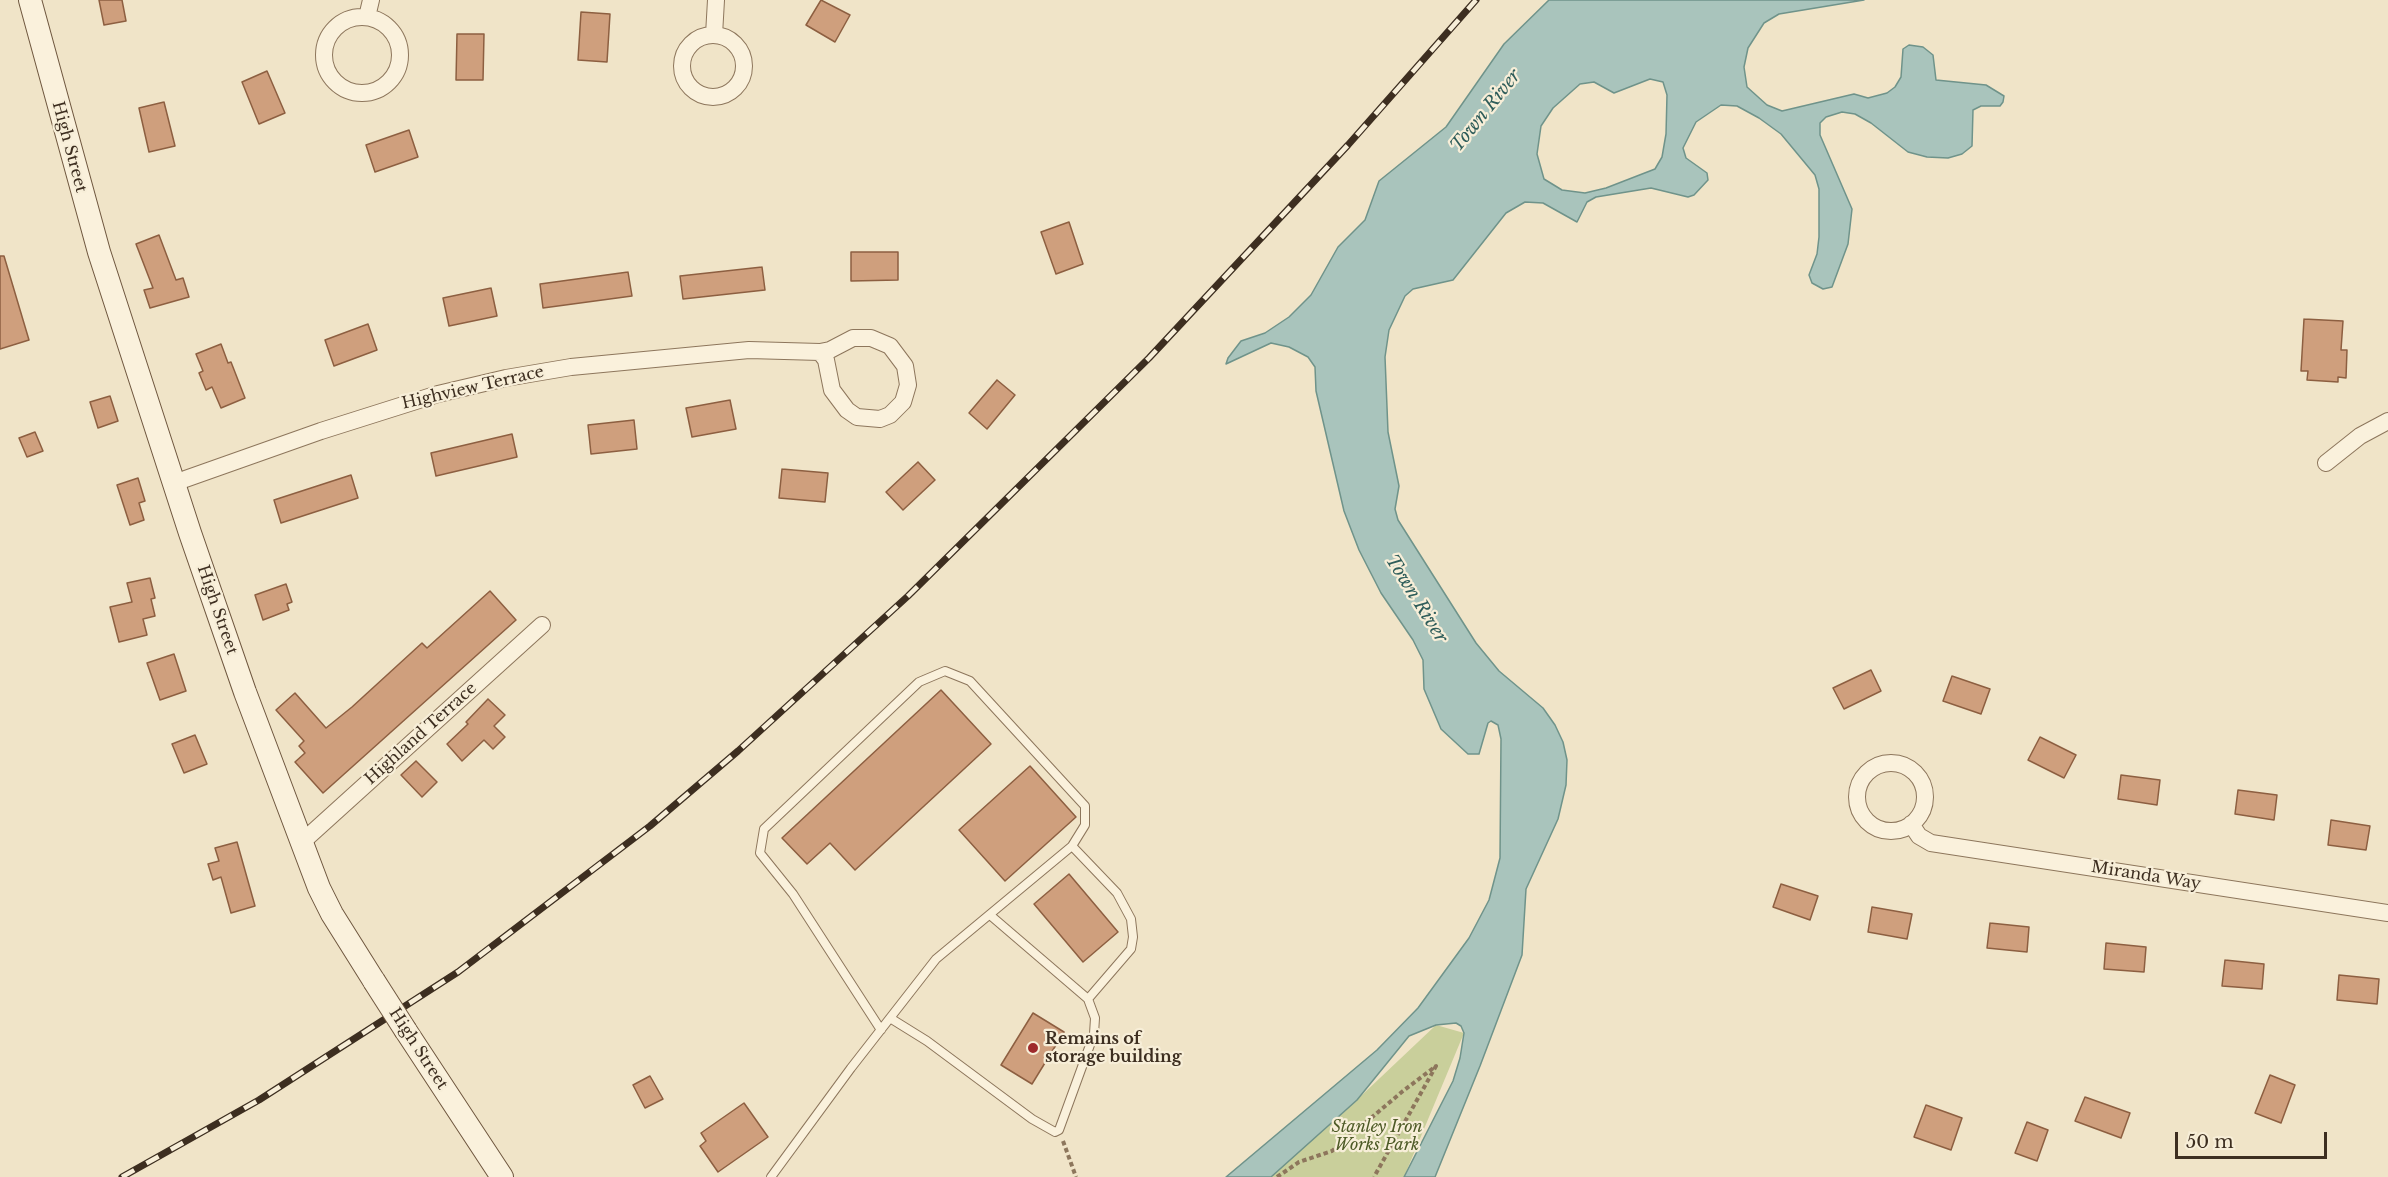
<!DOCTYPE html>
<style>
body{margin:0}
#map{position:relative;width:2388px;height:1177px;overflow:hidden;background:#f0e4c8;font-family:"Libre Baskerville",serif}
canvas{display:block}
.scale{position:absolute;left:2175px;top:1132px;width:152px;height:27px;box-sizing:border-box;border:3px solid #3d2e20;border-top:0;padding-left:8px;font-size:18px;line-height:21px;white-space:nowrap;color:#3d2e20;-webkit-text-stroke:4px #f7eed8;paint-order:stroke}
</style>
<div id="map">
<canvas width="2388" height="1177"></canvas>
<div class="scale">50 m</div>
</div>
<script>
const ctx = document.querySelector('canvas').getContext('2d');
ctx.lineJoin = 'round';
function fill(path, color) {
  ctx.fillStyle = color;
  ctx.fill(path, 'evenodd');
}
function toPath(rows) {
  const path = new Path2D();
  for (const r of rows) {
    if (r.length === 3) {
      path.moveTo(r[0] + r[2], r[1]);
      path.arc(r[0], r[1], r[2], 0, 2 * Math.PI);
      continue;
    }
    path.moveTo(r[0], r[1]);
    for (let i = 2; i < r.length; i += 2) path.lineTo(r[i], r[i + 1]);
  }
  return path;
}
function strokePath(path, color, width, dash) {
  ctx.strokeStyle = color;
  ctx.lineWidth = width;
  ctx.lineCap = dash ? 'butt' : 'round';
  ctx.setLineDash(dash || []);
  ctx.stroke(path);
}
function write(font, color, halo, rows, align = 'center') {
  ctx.font = font + ' "Libre Baskerville",serif';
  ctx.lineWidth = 4.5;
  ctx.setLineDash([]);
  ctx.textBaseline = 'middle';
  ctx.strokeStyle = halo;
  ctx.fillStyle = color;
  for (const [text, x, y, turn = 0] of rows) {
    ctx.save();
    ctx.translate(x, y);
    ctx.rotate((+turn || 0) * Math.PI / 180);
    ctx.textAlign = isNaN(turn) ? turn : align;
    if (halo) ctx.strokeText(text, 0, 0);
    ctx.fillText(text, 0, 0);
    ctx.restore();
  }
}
const green = toPath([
 [1436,1025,1464,1033,1404,1177,1263,1177,1344,1112]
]);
const water = toPath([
 [1549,0,1864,0,1779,14,1764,23,1748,48,1744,67,1747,87,1767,105,1782,111,1854,94,1868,98,1887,93,1895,87,1901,77,1903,49,1909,45,1923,47,1933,55,1936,80,1986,85,2004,96,2003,102,2000,106,1981,106,1973,110,1972,146,1962,154,1948,158,1927,157,1908,152,1871,123,1855,114,1842,112,1826,117,1820,123,1820,135,1852,209,1848,244,1832,287,1823,289,1812,283,1809,275,1817,254,1819,237,1819,189,1815,175,1781,134,1759,118,1737,106,1721,105,1696,122,1683,148,1686,158,1707,173,1708,180,1694,195,1688,197,1651,188,1596,197,1587,202,1577,222,1543,203,1525,202,1506,213,1453,280,1413,289,1405,296,1389,330,1385,357,1388,432,1399,486,1395,509,1398,520,1476,643,1499,671,1543,708,1555,725,1563,742,1567,760,1566,785,1558,819,1526,889,1522,955,1480,1066,1435,1177,1404,1177,1453,1081,1460,1058,1464,1033,1461,1026,1456,1023,1436,1025,1409,1036,1357,1100,1271,1177,1226,1177,1377,1050,1418,1008,1469,938,1489,900,1500,858,1501,739,1498,725,1491,721,1488,723,1479,754,1468,754,1441,729,1424,689,1423,660,1413,640,1381,593,1359,550,1344,511,1316,391,1315,367,1308,357,1289,347,1271,343,1226,364,1228,358,1241,341,1265,333,1289,317,1311,295,1338,247,1365,220,1379,181,1446,127,1504,44,1549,0],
 [1650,79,1663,82,1667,95,1666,134,1662,157,1655,169,1606,188,1585,193,1562,190,1544,179,1537,154,1541,126,1553,108,1580,84,1594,82,1614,93,1650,79]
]);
const building = toPath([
 [99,0,122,0,126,21,104,25,99,0],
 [821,0,850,15,835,42,806,25,821,0],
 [581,12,610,14,607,62,578,60,581,12],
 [457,34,484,34,483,80,456,80,457,34],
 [267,71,285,113,259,124,242,82,267,71],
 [164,102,175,146,149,152,139,108,164,102],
 [409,130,418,157,375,172,366,145,409,130],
 [1069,222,1083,264,1056,274,1041,232,1069,222],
 [159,235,176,280,183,278,189,297,150,308,144,290,153,288,136,244,159,235],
 [851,252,898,252,898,280,851,281,851,252],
 [0,256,4,256,29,340,0,349,0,256],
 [762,267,765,290,683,299,680,276,762,267],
 [628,272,632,296,543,308,540,284,628,272],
 [491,288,497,316,449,326,443,298,491,288],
 [2304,319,2343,321,2341,350,2347,350,2346,378,2338,377,2338,382,2307,380,2308,371,2301,371,2304,319],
 [368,324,377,350,334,366,325,340,368,324],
 [221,344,228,363,231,362,245,398,221,408,212,387,206,390,199,373,203,371,196,354,221,344],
 [997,380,1015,395,987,429,969,413,997,380],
 [110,396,118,421,98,428,90,402,110,396],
 [730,400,736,429,692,437,686,408,730,400],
 [634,420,637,449,591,454,588,425,634,420],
 [35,432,43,451,27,457,19,438,35,432],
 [512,434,517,457,436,476,431,453,512,434],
 [918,462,935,480,903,510,886,492,918,462],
 [782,469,828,473,825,502,779,498,782,469],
 [351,475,358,498,281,523,274,500,351,475],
 [138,478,145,501,139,503,144,520,130,525,117,485,138,478],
 [150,578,155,598,151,599,155,616,143,619,147,635,119,642,110,607,132,602,127,583,150,578],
 [286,584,292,602,287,604,289,610,263,620,255,595,286,584],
 [490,591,516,620,323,793,295,762,305,753,299,746,304,741,276,710,295,693,326,728,352,707,422,643,427,648,490,591],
 [174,654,186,691,160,700,147,663,174,654],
 [1871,670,1881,691,1844,709,1833,688,1871,670],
 [1952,676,1990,689,1981,714,1943,701,1952,676],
 [941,690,991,744,855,870,830,843,807,864,782,838,941,690],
 [488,699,505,715,494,726,505,737,493,749,484,740,462,761,447,744,468,724,466,722,488,699],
 [195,735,207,764,184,773,172,744,195,735],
 [2040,737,2076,755,2064,778,2028,760,2040,737],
 [416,761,437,782,422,797,401,775,416,761],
 [1030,766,1076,817,1005,881,959,830,1030,766],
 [2121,775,2160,780,2157,805,2118,799,2121,775],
 [2238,790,2277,795,2274,820,2235,814,2238,790],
 [2331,820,2370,826,2366,850,2328,845,2331,820],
 [237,842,255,906,231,913,221,877,213,880,208,864,219,861,215,848,237,842],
 [1069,874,1118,932,1083,962,1034,904,1069,874],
 [1781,884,1818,896,1810,920,1773,907,1781,884],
 [1872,907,1912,914,1907,939,1868,932,1872,907],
 [1990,923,2029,927,2027,952,1987,948,1990,923],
 [2106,943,2146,947,2144,972,2104,969,2106,943],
 [2225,960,2264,964,2262,989,2222,986,2225,960],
 [2339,975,2379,979,2377,1004,2337,1000,2339,975],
 [1033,1013,1064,1032,1032,1084,1001,1065,1033,1013],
 [2270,1075,2295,1085,2281,1123,2255,1113,2270,1075],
 [650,1076,663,1099,645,1108,633,1085,650,1076],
 [2085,1097,2130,1113,2121,1138,2075,1121,2085,1097],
 [744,1103,768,1137,718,1172,700,1146,706,1141,701,1133,744,1103],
 [1926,1105,1962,1118,1951,1150,1914,1137,1926,1105],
 [2027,1122,2048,1130,2037,1161,2015,1153,2027,1122]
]);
const path = toPath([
 [1063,1141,1076,1177],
 [1277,1177,1299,1162,1332,1151,1403,1091,1436,1066,1374,1177]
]);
const lane = toPath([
 [1072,846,1117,893,1131,919,1133,937,1131,949,1088,999],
 [890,1018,927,1041,1032,1119,1055,1132,1059,1130,1094,1034,1095,1018,1088,999,990,915],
 [771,1177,851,1068,936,959,1072,846,1085,825,1085,806,970,681,945,671,919,682,764,829,760,853,793,894,881,1030]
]);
const street = toPath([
 [367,17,371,0],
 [362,55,38],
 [713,66,31],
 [714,35,716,0],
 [2326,463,2360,436,2388,421],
 [174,483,321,431,438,394,506,378,571,367,749,350,820,352,830,350,853,338,871,338,890,346,905,366,908,385,903,402,890,415,880,419,857,417,847,410,832,390,826,360,820,352],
 [1891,797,34],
 [1911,824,1919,836,1931,843,2388,913],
 [301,843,542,625]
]);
const secondary = toPath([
 [30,0,99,252,190,533,245,692,319,888,332,914,374,981],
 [406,1031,502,1177]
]);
const rail = toPath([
 [122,1177,259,1100,458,972,650,826,738,751,908,596,1149,358,1348,145,1476,0]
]);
const secondaryBridge = toPath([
 [374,981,406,1031]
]);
const markers = [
 [1033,1048,6,"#9e2a2b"]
];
const streetNames = [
 ["High Street",69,147,75],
 ["Highview Terrace",473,388,-13],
 ["High Street",217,610,71],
 ["Highland Terrace",421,734,-42],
 ["Miranda Way",2146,876,9],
 ["High Street",418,1049,57]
];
const poiNames = [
 ["Remains of",1045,1039],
 ["storage building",1045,1057]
];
const parkNames = [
 ["Stanley Iron",1377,1127],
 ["Works Park",1377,1145]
];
const waterNames = [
 ["Town River",1486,111,-51],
 ["Town River",1416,599,58]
];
fill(green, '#c9cf9b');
fill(water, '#a9c4bc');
strokePath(water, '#6f938a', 1.5);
fill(building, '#cf9f7d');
strokePath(building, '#8d5f41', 1.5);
strokePath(lane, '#8d765c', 10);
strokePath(street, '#8d765c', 18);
strokePath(secondary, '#6f573f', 24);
strokePath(path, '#8d765c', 4, [4.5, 3]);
strokePath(lane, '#faf1dc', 8);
strokePath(street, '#faf1dc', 16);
strokePath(secondary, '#faf1dc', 22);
strokePath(rail, '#3d2e20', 7);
strokePath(rail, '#f7eed8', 4.5, [14]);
strokePath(secondaryBridge, '#6f573f', 24, []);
strokePath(secondaryBridge, '#faf1dc', 22);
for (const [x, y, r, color] of markers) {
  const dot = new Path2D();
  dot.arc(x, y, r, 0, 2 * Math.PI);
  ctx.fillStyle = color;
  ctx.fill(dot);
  strokePath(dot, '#f7eed8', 2);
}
write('16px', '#3d2e20', '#f7eed8', streetNames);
write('bold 16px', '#3d2e20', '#f7eed8', poiNames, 'left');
write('italic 16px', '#4d5a26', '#f7eed8', parkNames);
write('italic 18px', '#2f5d5a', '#f7eed8', waterNames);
</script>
